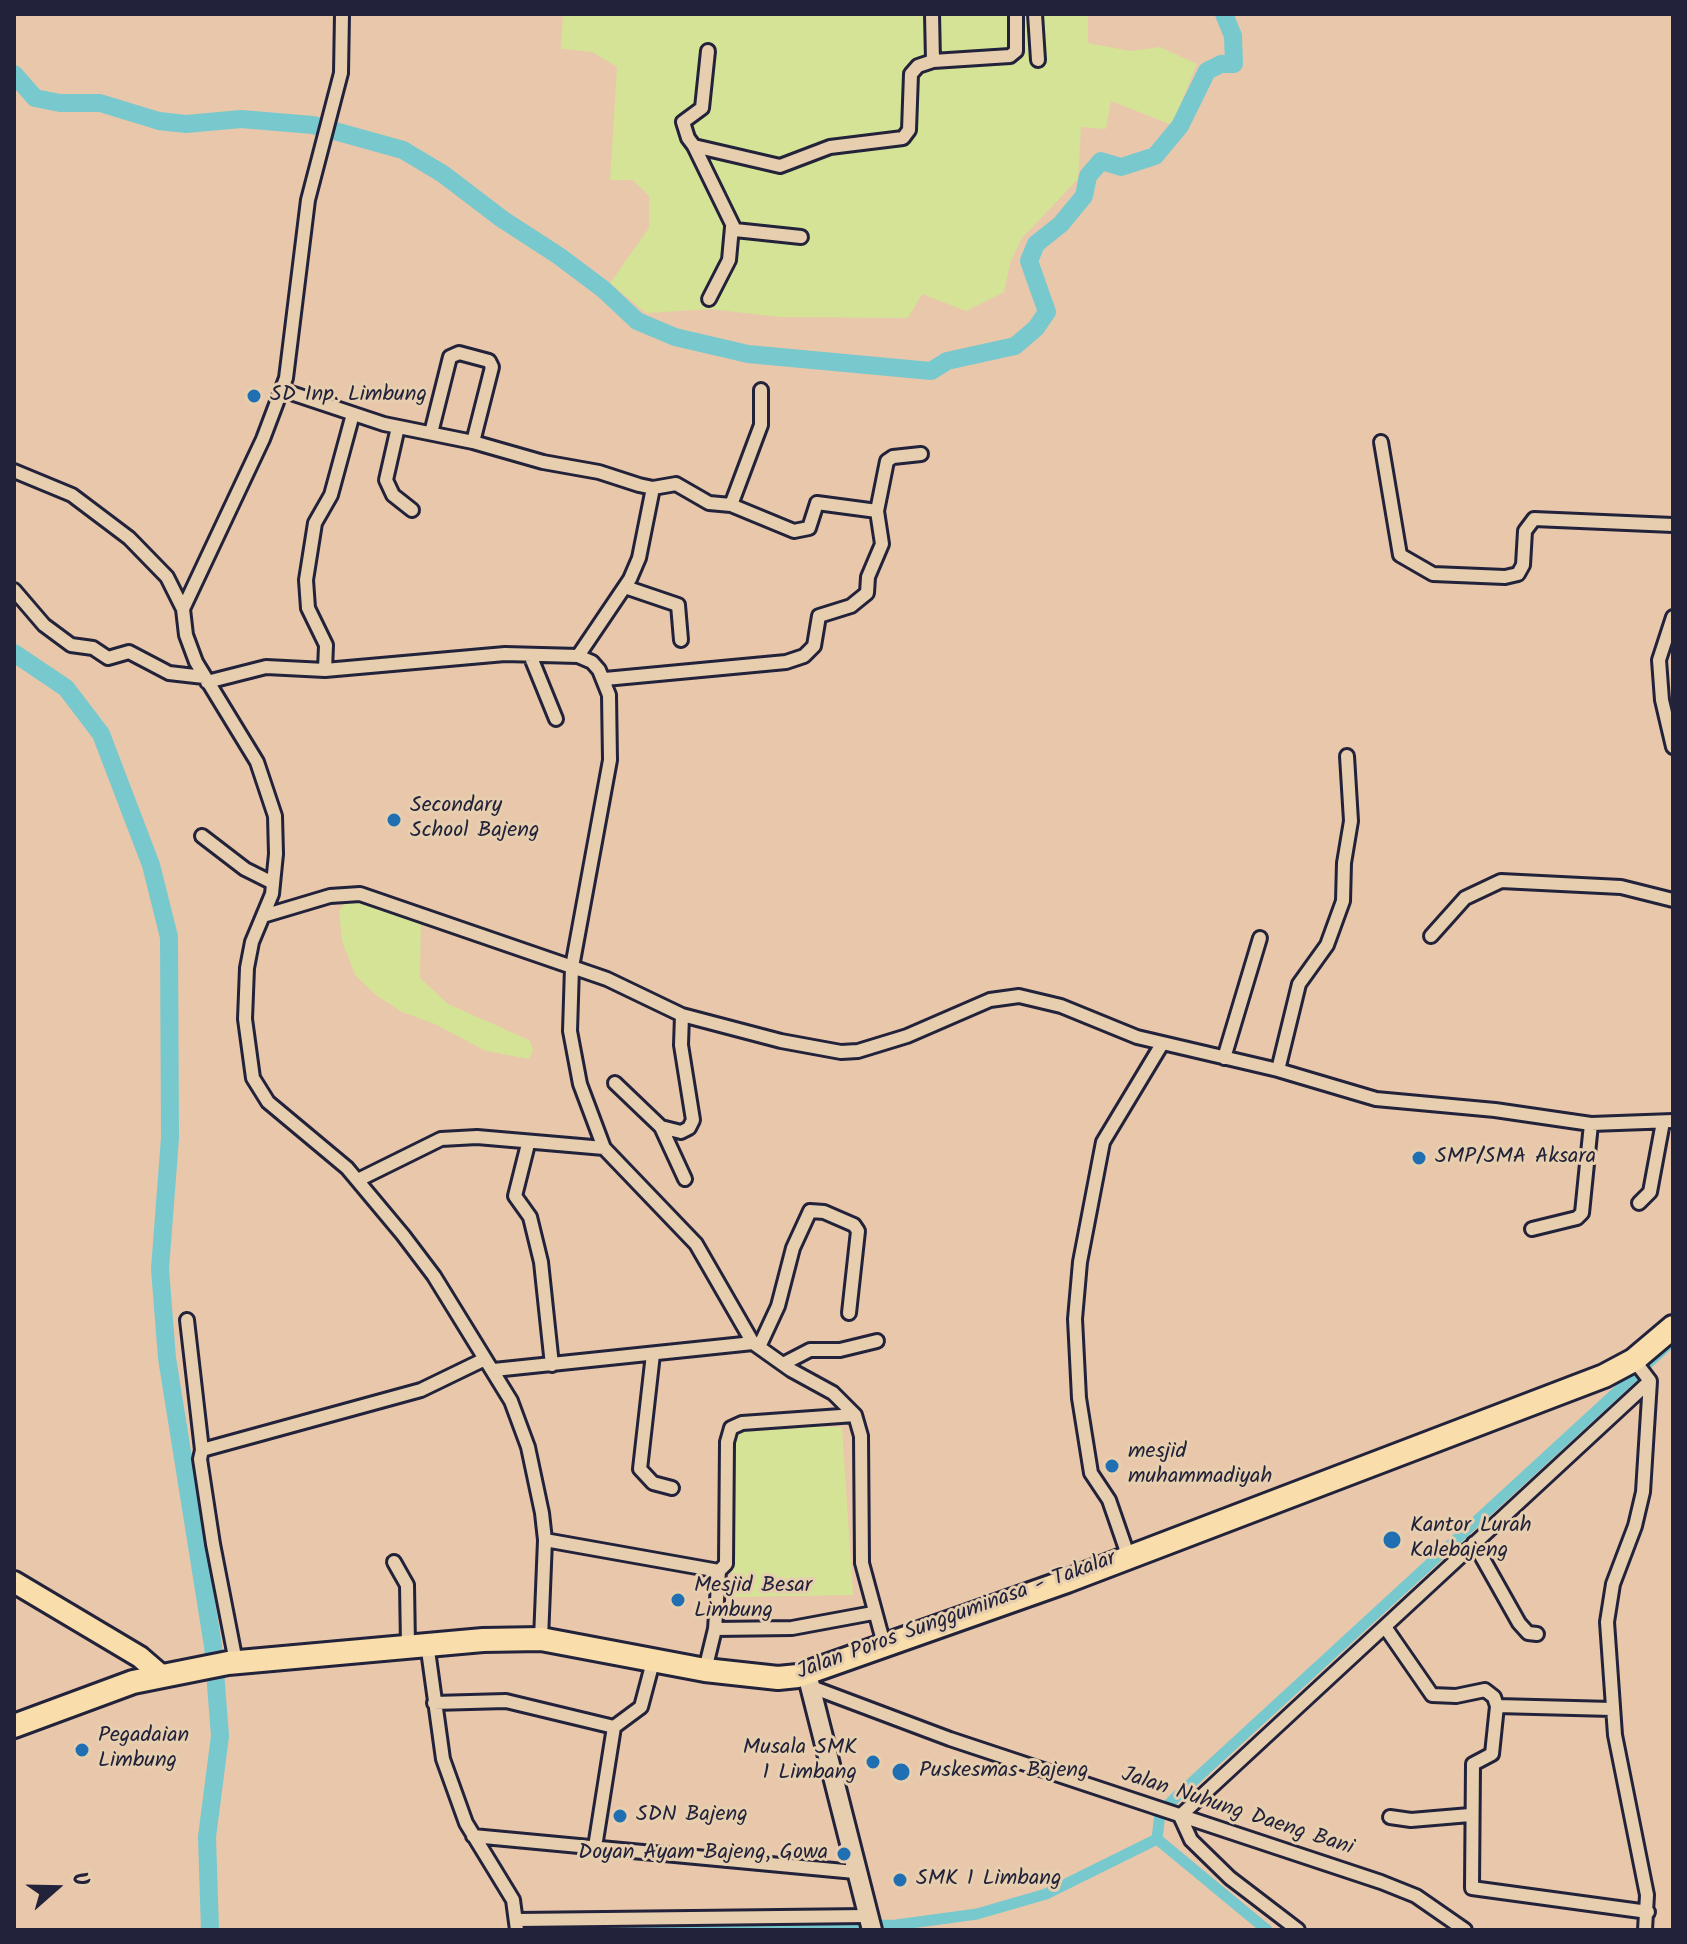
<!DOCTYPE html>
<style>
body{margin:0}
#map{position:relative;width:1687px;height:1944px;overflow:hidden;background:#e9c7ab;font-family:Kalam,sans-serif}
canvas{display:block}
.frame{position:absolute;inset:0;border:16px solid #22223b;pointer-events:none}
.north{position:absolute;left:16px;top:1848px;width:80px;height:80px;-webkit-text-stroke:6px #e6ceae;paint-order:stroke;rotate:70deg;font-size:22px;font-weight:700;line-height:32px;text-align:center;color:#22223b}
.north::after{content:'';display:block;margin:auto;width:28px;height:36px;background:#22223b;clip-path:polygon(50% 0,100% 100%,50% 72%,0 100%)}
</style>
<div id="map">
<canvas width="1687" height="1944"></canvas>
<div class="frame"></div>
<div class="north">U</div>
</div>
<script>
const ctx = document.querySelector('canvas').getContext('2d');
ctx.lineJoin = 'round';
function fill(path, color) {
  ctx.fillStyle = color;
  ctx.fill(path, 'evenodd');
}
function toPath(rows) {
  const path = new Path2D();
  for (const r of rows) {
    path.moveTo(r[0], r[1]);
    for (let i = 2; i < r.length; i += 2) path.lineTo(r[i], r[i + 1]);
  }
  return path;
}
function strokePath(path, color, width, dash) {
  ctx.strokeStyle = color;
  ctx.lineWidth = width;
  ctx.lineCap = dash ? 'butt' : 'round';
  ctx.setLineDash(dash || []);
  ctx.stroke(path);
}
function write(font, color, halo, rows, align = 'center') {
  ctx.font = font + ' Kalam,sans-serif';
  ctx.lineWidth = 6;
  ctx.setLineDash([]);
  ctx.textBaseline = 'middle';
  ctx.strokeStyle = halo;
  ctx.fillStyle = color;
  for (const [text, x, y, turn = 0] of rows) {
    ctx.save();
    ctx.translate(x, y);
    ctx.rotate((+turn || 0) * Math.PI / 180);
    ctx.textAlign = isNaN(turn) ? turn : align;
    if (halo) ctx.strokeText(text, 0, 0);
    ctx.fillText(text, 0, 0);
    ctx.restore();
  }
}
const green = toPath([
 [563,14,1088,14,1088,43,1130,51,1160,47,1197,64,1172,125,1111,101,1106,129,1081,127,1078,179,1022,238,1010,263,1004,292,966,311,922,294,908,318,778,317,711,309,646,313,610,283,649,228,649,196,633,180,610,180,617,67,592,52,561,49],
 [348,900,394,908,421,917,420,978,448,1004,529,1040,533,1049,529,1059,486,1051,435,1024,402,1012,376,995,355,975,342,941,339,911],
 [728,1427,842,1427,853,1595,733,1597]
]);
const canal = toPath([
 [1157,1839,1160,1813,1176,1797,1670,1343],
 [1157,1839,1267,1930],
 [577,1930,896,1925,977,1914,1046,1894,1157,1839]
]);
const river = toPath([
 [14,74,35,98,60,103,100,103,159,121,186,124,241,119,313,125,403,150,443,174,502,219,559,256,603,289,637,321,675,337,748,354,931,371,947,361,1015,346,1036,328,1047,312,1029,261,1036,244,1061,224,1084,196,1088,176,1101,161,1121,167,1155,156,1180,126,1207,71,1221,64,1234,64,1233,36,1224,14],
 [14,653,66,688,101,734,151,865,169,937,170,1138,160,1269,167,1358,213,1646,220,1736,207,1837,210,1930]
]);
const street = toPath([
 [932,14,933,61,1010,56,1016,51,1016,14],
 [1035,14,1038,60],
 [708,51,702,108,683,122,688,138,694,146,780,166,830,147,903,138,909,130,911,74,918,66,933,61],
 [694,146,735,230,801,237],
 [709,299,729,260,732,227],
 [282,390,384,424,473,442,543,462,599,472,639,485,653,488,676,484,709,503,731,505,794,531,809,528,817,503,877,511,887,461,893,457,921,454],
 [398,427,386,480,393,495,412,510],
 [431,433,450,357,459,353,489,361,492,367,473,442],
 [1381,442,1400,555,1433,574,1505,577,1518,574,1523,565,1525,531,1534,519,1673,525],
 [14,471,72,495,129,538,167,577,183,609,186,635,196,662,257,762,275,816,276,854,272,894,252,942,247,968,245,1019,253,1078,268,1102,347,1168,403,1235,434,1276,511,1401,528,1447,542,1513,545,1540,541,1639],
 [731,505,761,425,761,390],
 [625,587,678,605,681,640],
 [14,590,44,625,71,645,93,648,108,658,129,652,169,673,204,677],
 [183,609,263,439,286,378,308,200,341,73,342,14],
 [1673,617,1659,660,1662,700,1673,747],
 [530,655,556,719],
 [578,656,630,579,639,558,653,488],
 [325,670,326,645,308,608,306,580,315,523,331,495,353,414],
 [605,679,786,662,804,656,814,646,819,616,851,606,867,593,868,577,882,544,877,511],
 [207,682,266,667,325,670,505,654,578,656,592,662,599,670,609,695,610,760,572,967,570,1031,580,1084,604,1148,696,1244,753,1343,791,1370,833,1393,855,1415,861,1436,862,1563,885,1648],
 [202,836,245,869,273,883],
 [263,916,330,896,360,894,607,979,682,1015,781,1041,841,1052,858,1051,907,1036,990,1000,1019,996,1061,1006,1137,1037,1278,1070,1376,1099,1495,1110,1591,1124,1673,1121],
 [1431,936,1465,898,1501,881,1621,887,1673,900],
 [1224,1058,1260,938],
 [1278,1070,1299,984,1327,945,1343,901,1344,863,1351,821,1347,756],
 [615,1083,661,1127,681,1132,689,1128,693,1120,681,1045,682,1015],
 [661,1127,685,1179],
 [528,1144,515,1196,530,1217,541,1262,552,1365],
 [358,1180,441,1139,477,1137,604,1148],
 [1639,1203,1650,1192,1663,1122],
 [1532,1229,1577,1218,1582,1213,1591,1124],
 [187,1320,202,1450],
 [759,1347,778,1306,793,1248,810,1211,824,1212,854,1225,858,1231,849,1313],
 [653,1354,640,1469,653,1483,672,1488],
 [1634,1360,1650,1381,1643,1492,1635,1526,1613,1584,1607,1622,1615,1735,1647,1895,1645,1930],
 [783,1364,810,1350,840,1350,877,1341],
 [494,1370,753,1343],
 [545,1540,719,1571,726,1564,727,1442,731,1428,742,1423,855,1415],
 [1474,1543,1519,1623,1528,1633,1537,1634],
 [1128,1555,1109,1500,1091,1473,1079,1398,1075,1319,1080,1262,1103,1142,1162,1044],
 [394,1562,407,1585,408,1645],
 [1385,1627,1432,1695,1456,1696,1485,1690,1494,1697,1497,1706,1612,1709],
 [715,1629,792,1628,873,1613],
 [427,1643,443,1759,466,1823,513,1900,517,1930],
 [236,1662,213,1544,200,1459,202,1450,421,1390,485,1359],
 [705,1670,715,1629,719,1571],
 [809,1686,950,1739,1381,1882,1416,1896,1465,1930],
 [434,1703,506,1701,614,1727],
 [1497,1706,1492,1754,1473,1764,1472,1888,1648,1912],
 [1390,1817,1411,1820,1470,1815],
 [473,1836,855,1872],
 [595,1847,614,1727,641,1707,654,1658],
 [517,1920,867,1916],
 [1298,1930,1230,1878,1191,1840,1180,1816,1650,1381]
]);
const secondary = toPath([
 [807,1674,872,1930]
]);
const primary = toPath([
 [14,1582,140,1657,162,1676]
]);
const highway = toPath([
 [14,1726,133,1682,228,1663,483,1640,541,1639,705,1670,778,1678,798,1676,1067,1581,1604,1376,1634,1360,1673,1327]
]);
const markers = [
 [254,396,8,"#1f6fb2"],
 [394,820,8,"#1f6fb2"],
 [1419,1158,8,"#1f6fb2"],
 [1112,1466,8,"#1f6fb2"],
 [1392,1540,10,"#1f6fb2"],
 [678,1600,8,"#1f6fb2"],
 [82,1750,8,"#1f6fb2"],
 [873,1762,8,"#1f6fb2"],
 [901,1772,10,"#1f6fb2"],
 [620,1816,8,"#1f6fb2"],
 [844,1854,8,"#1f6fb2"],
 [900,1880,8,"#1f6fb2"]
];
const poiNames = [
 ["SD Inp. Limbung",270,396],
 ["Secondary",410,807],
 ["School Bajeng",410,832],
 ["SMP/SMA Aksara",1435,1158],
 ["mesjid",1128,1453],
 ["muhammadiyah",1128,1478],
 ["Kantor Lurah",1410,1527],
 ["Kalebajeng",1410,1552],
 ["Mesjid Besar",694,1587],
 ["Limbung",694,1612],
 ["Pegadaian",98,1737],
 ["Limbung",98,1762],
 ["Musala SMK",857,1749,"right"],
 ["1 Limbang",857,1774,"right"],
 ["Puskesmas Bajeng",919,1772],
 ["SDN Bajeng",636,1816],
 ["Doyan Ayam Bajeng, Gowa",828,1854,"right"],
 ["SMK 1 Limbang",916,1880]
];
const streetNames = [
 ["Jalan Poros Sungguminasa - Takalar",957,1617,-20],
 ["Jalan Nuhung Daeng Bani",1237,1813,18]
];
fill(green, '#d5e396');
strokePath(canal, '#77c9ce', 11);
strokePath(river, '#77c9ce', 18);
strokePath(street, '#22223b', 18);
strokePath(secondary, '#22223b', 24);
strokePath(primary, '#22223b', 26);
strokePath(highway, '#22223b', 28);
strokePath(street, '#e6ceae', 12);
strokePath(secondary, '#e6ceae', 18);
strokePath(primary, '#f9deab', 20);
strokePath(highway, '#f9deab', 22);
for (const [x, y, r, color] of markers) {
  const dot = new Path2D();
  dot.arc(x, y, r, 0, 2 * Math.PI);
  ctx.fillStyle = color;
  ctx.fill(dot);
  strokePath(dot, '#e6ceae', 3);
}
write('22px', '#22223b', '#e6ceae', poiNames, 'left');
write('22px', '#22223b', '#e6ceae', streetNames);
</script>
